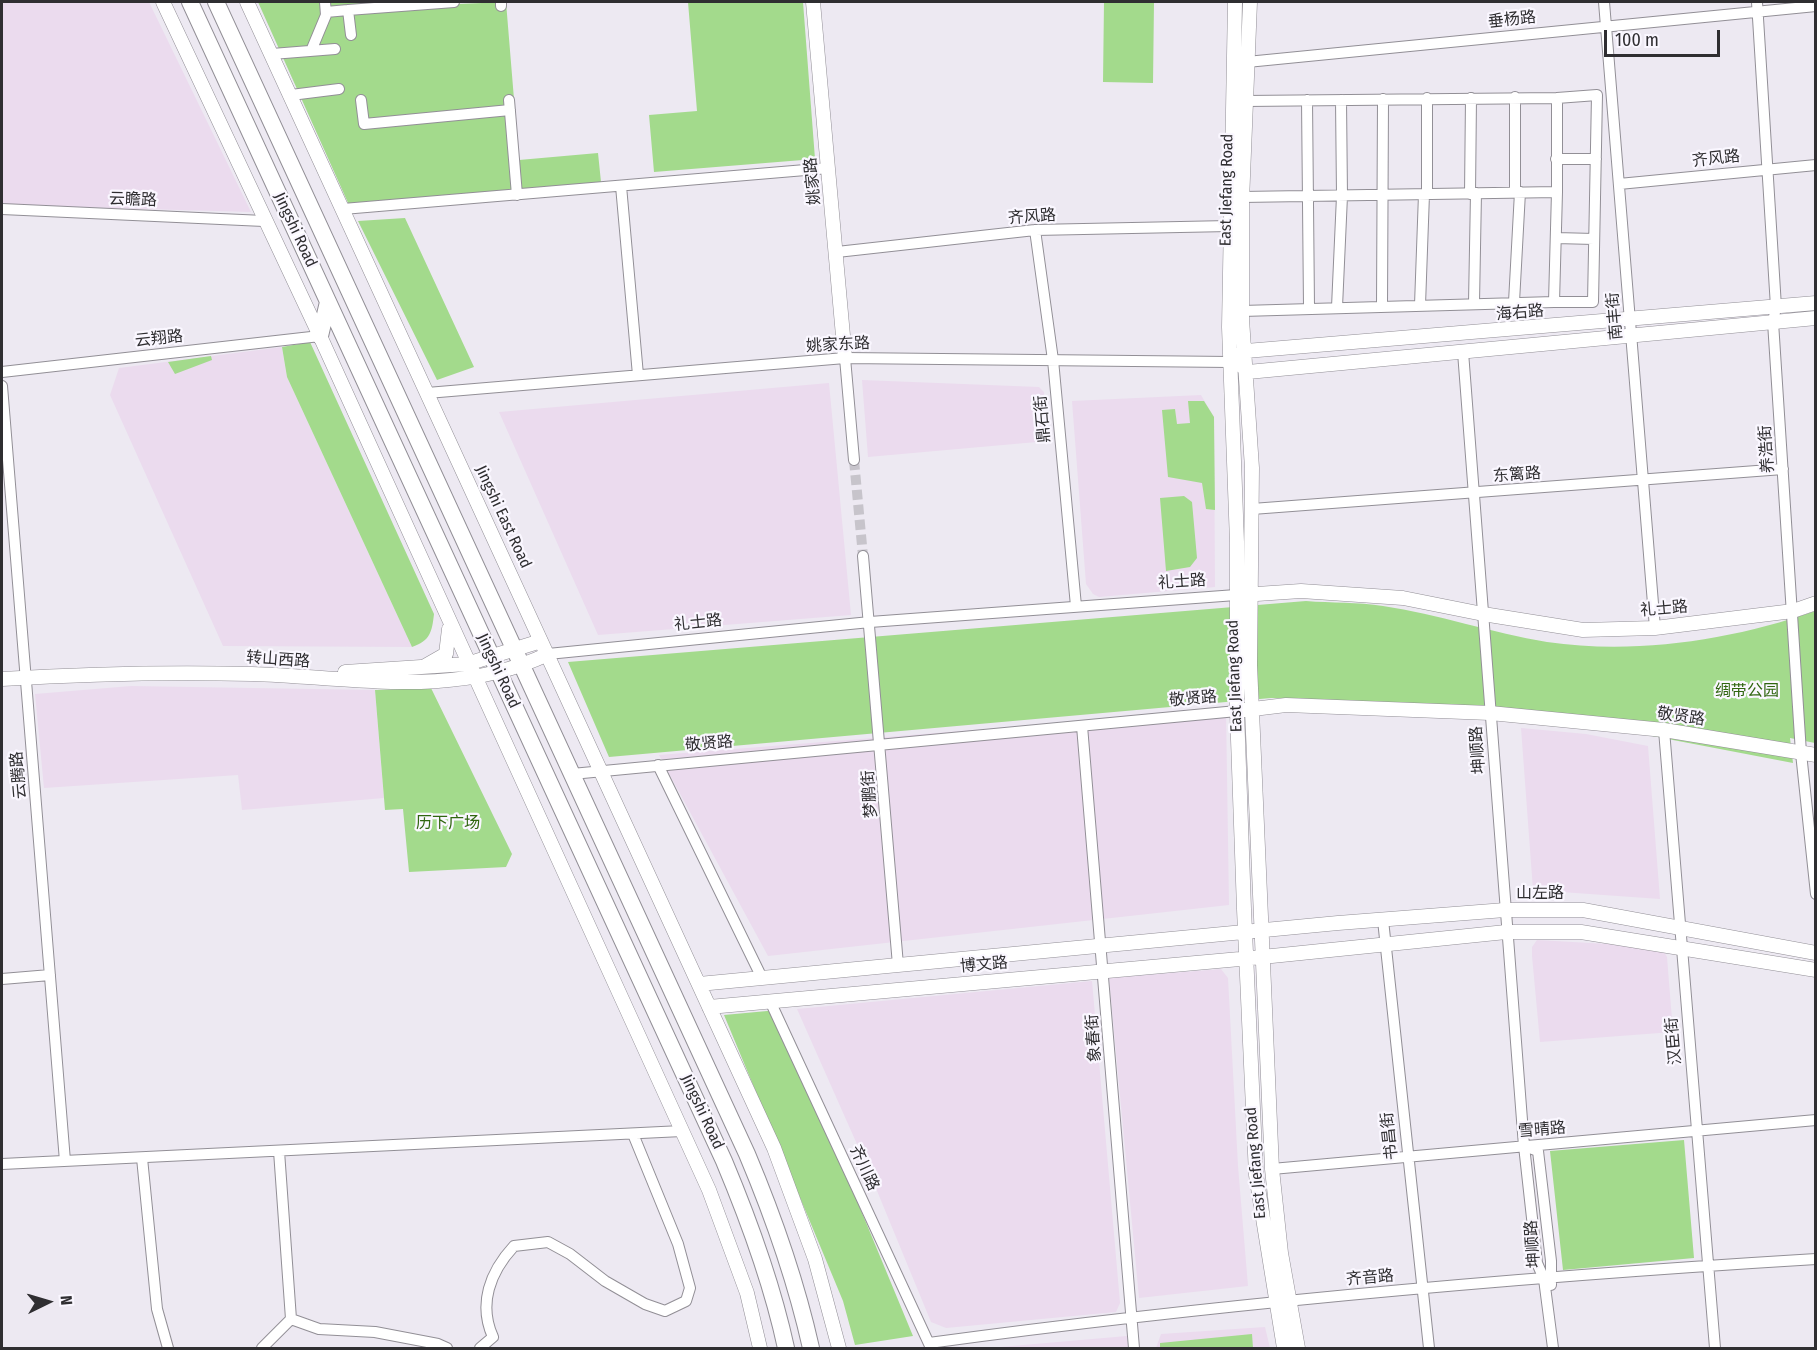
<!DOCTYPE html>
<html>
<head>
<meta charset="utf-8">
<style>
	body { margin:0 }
	#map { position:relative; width:1817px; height:1350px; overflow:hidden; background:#ede9f2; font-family:"Fira Sans Condensed",sans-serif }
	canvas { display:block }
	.frame { position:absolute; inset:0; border:3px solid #2f2e31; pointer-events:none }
	.north { position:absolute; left:18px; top:1272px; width:60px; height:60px; -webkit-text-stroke:4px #faf7ff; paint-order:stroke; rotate:85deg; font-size:16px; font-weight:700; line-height:24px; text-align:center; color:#2f2e31 }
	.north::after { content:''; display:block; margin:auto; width:21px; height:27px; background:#2f2e31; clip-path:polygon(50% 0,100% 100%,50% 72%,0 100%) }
	.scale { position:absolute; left:1604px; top:30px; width:116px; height:27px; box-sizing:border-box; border:3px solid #2f2e31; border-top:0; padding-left:8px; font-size:18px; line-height:21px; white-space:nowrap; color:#2f2e31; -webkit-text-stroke:4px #faf7ff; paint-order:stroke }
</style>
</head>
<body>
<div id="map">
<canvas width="1817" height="1350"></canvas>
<div class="frame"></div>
<div class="north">N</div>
<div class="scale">100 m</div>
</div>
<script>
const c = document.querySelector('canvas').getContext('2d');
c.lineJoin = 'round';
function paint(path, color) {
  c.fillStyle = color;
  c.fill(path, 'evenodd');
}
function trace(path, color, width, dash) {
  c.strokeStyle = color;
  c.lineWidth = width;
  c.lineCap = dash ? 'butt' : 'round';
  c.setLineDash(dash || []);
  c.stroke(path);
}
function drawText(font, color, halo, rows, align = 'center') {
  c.font = font + ' "Fira Sans Condensed","Noto Sans SC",sans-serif';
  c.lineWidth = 4.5;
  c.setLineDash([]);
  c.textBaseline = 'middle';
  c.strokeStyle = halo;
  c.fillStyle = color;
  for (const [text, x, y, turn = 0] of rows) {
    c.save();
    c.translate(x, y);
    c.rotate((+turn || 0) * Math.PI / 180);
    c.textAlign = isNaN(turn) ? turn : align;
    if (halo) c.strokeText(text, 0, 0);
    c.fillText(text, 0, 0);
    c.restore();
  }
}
const commercial = new Path2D(`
	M2,2H149L251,212L2,205Z
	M282,347L287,377L412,647L223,646L110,395L119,368Z
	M862,380L1039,387L1044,392L1048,441L868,457Z
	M829,383L851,615L598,635L499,412Z
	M1201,395L1214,417L1215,587L1099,597L1093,594L1086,584L1072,401Z
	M131,686L375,690L384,798L242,810L238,775L44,788L35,694Z
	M1226,710L1229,905L768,956L659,755Z
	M1521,728L1586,734L1648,746L1660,899L1533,890Z
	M1537,940L1661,947L1667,957L1673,1032L1540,1042L1532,956V947Z
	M1221,969L1228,978L1238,1166L1248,1286L1139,1298L1109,978Z
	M1092,981L1120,1303L1116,1312L946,1328L931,1322L868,1169L797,1009Z
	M1265,1327L1270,1348H1156L1161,1334Z
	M1127,1336L1128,1348H989Z`);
const green = new Path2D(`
	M258,2H385L386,7L506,2L519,160L598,153L601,182L349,205Z
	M688,2H803L815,159L654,172L649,115L697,111Z
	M1104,2H1154L1153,83L1103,82Z
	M405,218L474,367L437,380L358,221Z
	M310,342L434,614C432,632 430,641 412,647L287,377L282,347Z
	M211,356L212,360L175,374L168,362Z
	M1188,401H1204L1214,417L1215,510L1206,509L1202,483L1168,477L1162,410L1175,409L1177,424L1190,423Z
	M1184,496L1192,502L1197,558L1190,567L1166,571L1160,498Z
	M1306,601C1331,603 1358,602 1383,606C1438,614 1492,633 1547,642C1636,655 1732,640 1815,611V743L1790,738L1793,763L1506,708L1271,698L609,757L568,662Z
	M431,688L512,854L506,867L409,872L403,809L385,810L375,690Z
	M778,1010L913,1336L855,1345L843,1301L724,1015Z
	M1684,1140L1694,1258L1563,1270L1550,1151Z
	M1252,1334L1253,1348H1160V1343Z`);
const minorTunnel = new Path2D(`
	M854,460L863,556`);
const minor = new Path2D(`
	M501,2V6
	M1604,2L1655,628
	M1757,2L1776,307L1773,322L1801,753L1816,894
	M326,12L348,10
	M351,35L348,10L454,2
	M311,51L326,15L325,2
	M272,54L335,49
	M1247,62L1816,6
	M291,95L339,89
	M1427,98V194
	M361,100L364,124L510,110
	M509,100L517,195
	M1307,100L1309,307
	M1245,101L1557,98
	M1556,159H1596
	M1619,184L1816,165
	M621,186L638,375
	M1515,192V97
	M1470,194L1471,98
	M1242,197L1557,192L1554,302H1593L1597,95L1557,98V192
	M2,209L264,221
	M343,209L829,168
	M1035,230L1053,360L1076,606
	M1556,238L1594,239
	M837,252L1035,230L1229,226
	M1514,302L1520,192
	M1474,303L1476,193
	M1420,305L1424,194
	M1382,306L1383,99
	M1337,307L1342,196L1341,100
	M1242,311L1554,302
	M1463,352L1524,1146L1537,1263L1544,1279L1553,1348
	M845,358L854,460
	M2,372L320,336
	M2,386L65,1161
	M427,393L845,358L1230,362L1248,372
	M1252,509L1783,469
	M863,556L898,965
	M548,654L870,622L1236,595
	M1082,726L1134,1348
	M1664,730L1715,1348
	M658,765L762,978
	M572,774L1237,711
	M1383,920L1429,1348
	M2,979L50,975
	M770,1001L931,1348
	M1527,1147L1538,1151L1551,1261V1285
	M279,1151L291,1319
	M142,1158L157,1309L168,1348
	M2,1164L682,1131
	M1272,1169L1816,1120
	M929,1343C1223,1303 1519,1277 1816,1259
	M262,1348L291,1319L319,1329L375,1332L438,1344L447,1348
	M480,1348L493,1337C478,1304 490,1272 514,1246L548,1242L570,1254L605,1281L645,1304L665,1311L686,1301L690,1288L678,1244L633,1134`);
const major = new Path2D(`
	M163,2L320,336L709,1190L747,1293L760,1348
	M247,2L774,1148L815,1259L839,1348
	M813,2L845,358
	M1235,2L1229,327L1237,542V711L1244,909L1256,1175L1284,1348
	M1250,2L1242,201V319L1252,468L1250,665L1272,1169L1281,1253L1298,1348
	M1239,355L1246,351L1816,303
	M1248,372L1816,318
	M1242,595L1301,591L1403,598L1483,614L1583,630L1655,628L1793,611L1816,603
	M425,666L446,654L449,629
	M345,672L467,664L541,641
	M2,679C85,674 169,672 252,674C352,677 454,699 548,654
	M1245,710L1286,705L1490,713L1664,730L1816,755
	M699,984L1338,923L1505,910H1583L1816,953
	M709,1007L1262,957L1506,932H1581L1816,970`);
const highway = new Path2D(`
	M190,2L724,1161C750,1223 772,1283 786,1348
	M216,2L747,1154C774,1218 796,1281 811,1348
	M320,336L328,302`);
const streetNames = [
	["垂杨路",1512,20,-6],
	["齐风路",1716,159,-6],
	["姚家路",813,181,-95],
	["East Jiefang Road",1227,190,-89],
	["云瞻路",133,200,2],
	["齐风路",1032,217,-4],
	["Jingshi Road",295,230,65],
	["海右路",1520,313,-5],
	["南丰街",1615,316,-95],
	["云翔路",159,339,-6],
	["姚家东路",838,345,-3],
	["鼎石街",1043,419,-95],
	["养浩街",1767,449,-94],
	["东篱路",1517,475,-4],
	["Jingshi East Road",503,517,65],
	["礼士路",1182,582,-4],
	["礼士路",1664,609,-5],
	["礼士路",698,623,-6],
	["转山西路",278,660,4],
	["Jingshi Road",498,671,65],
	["East Jiefang Road",1235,676,-92],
	["敬贤路",1193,699,-5],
	["敬贤路",1681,717,8],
	["敬贤路",709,744,-5],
	["坤顺路",1478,750,-94],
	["云腾路",19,775,-95],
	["梦鹏街",870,794,-94],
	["山左路",1540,894],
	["博文路",984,965,-5],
	["象春街",1094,1038,-94],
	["汉臣街",1674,1041,-95],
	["Jingshi Road",702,1112,65],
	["雪晴路",1542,1130,-5],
	["书昌街",1390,1136,-96],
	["East Jiefang Road",1256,1163,-95],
	["齐川路",864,1168,65],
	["坤顺路",1533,1244,-94],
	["齐音路",1370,1278,-5]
];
const parkNames = [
	["绸带公园",1747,692],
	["历下广场",448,824]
];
paint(commercial, '#ebdbee');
paint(green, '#a3da8c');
trace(minorTunnel, '#c7c4cb', 10, [10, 5]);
trace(minor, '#928f96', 12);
trace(major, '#928f96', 15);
trace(highway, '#928f96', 18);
trace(minor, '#fff', 10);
trace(major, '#fff', 14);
trace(highway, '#fff', 16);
drawText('16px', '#2f2e31', '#faf7ff', streetNames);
drawText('16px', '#306610', '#faf7ff', parkNames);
</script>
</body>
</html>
